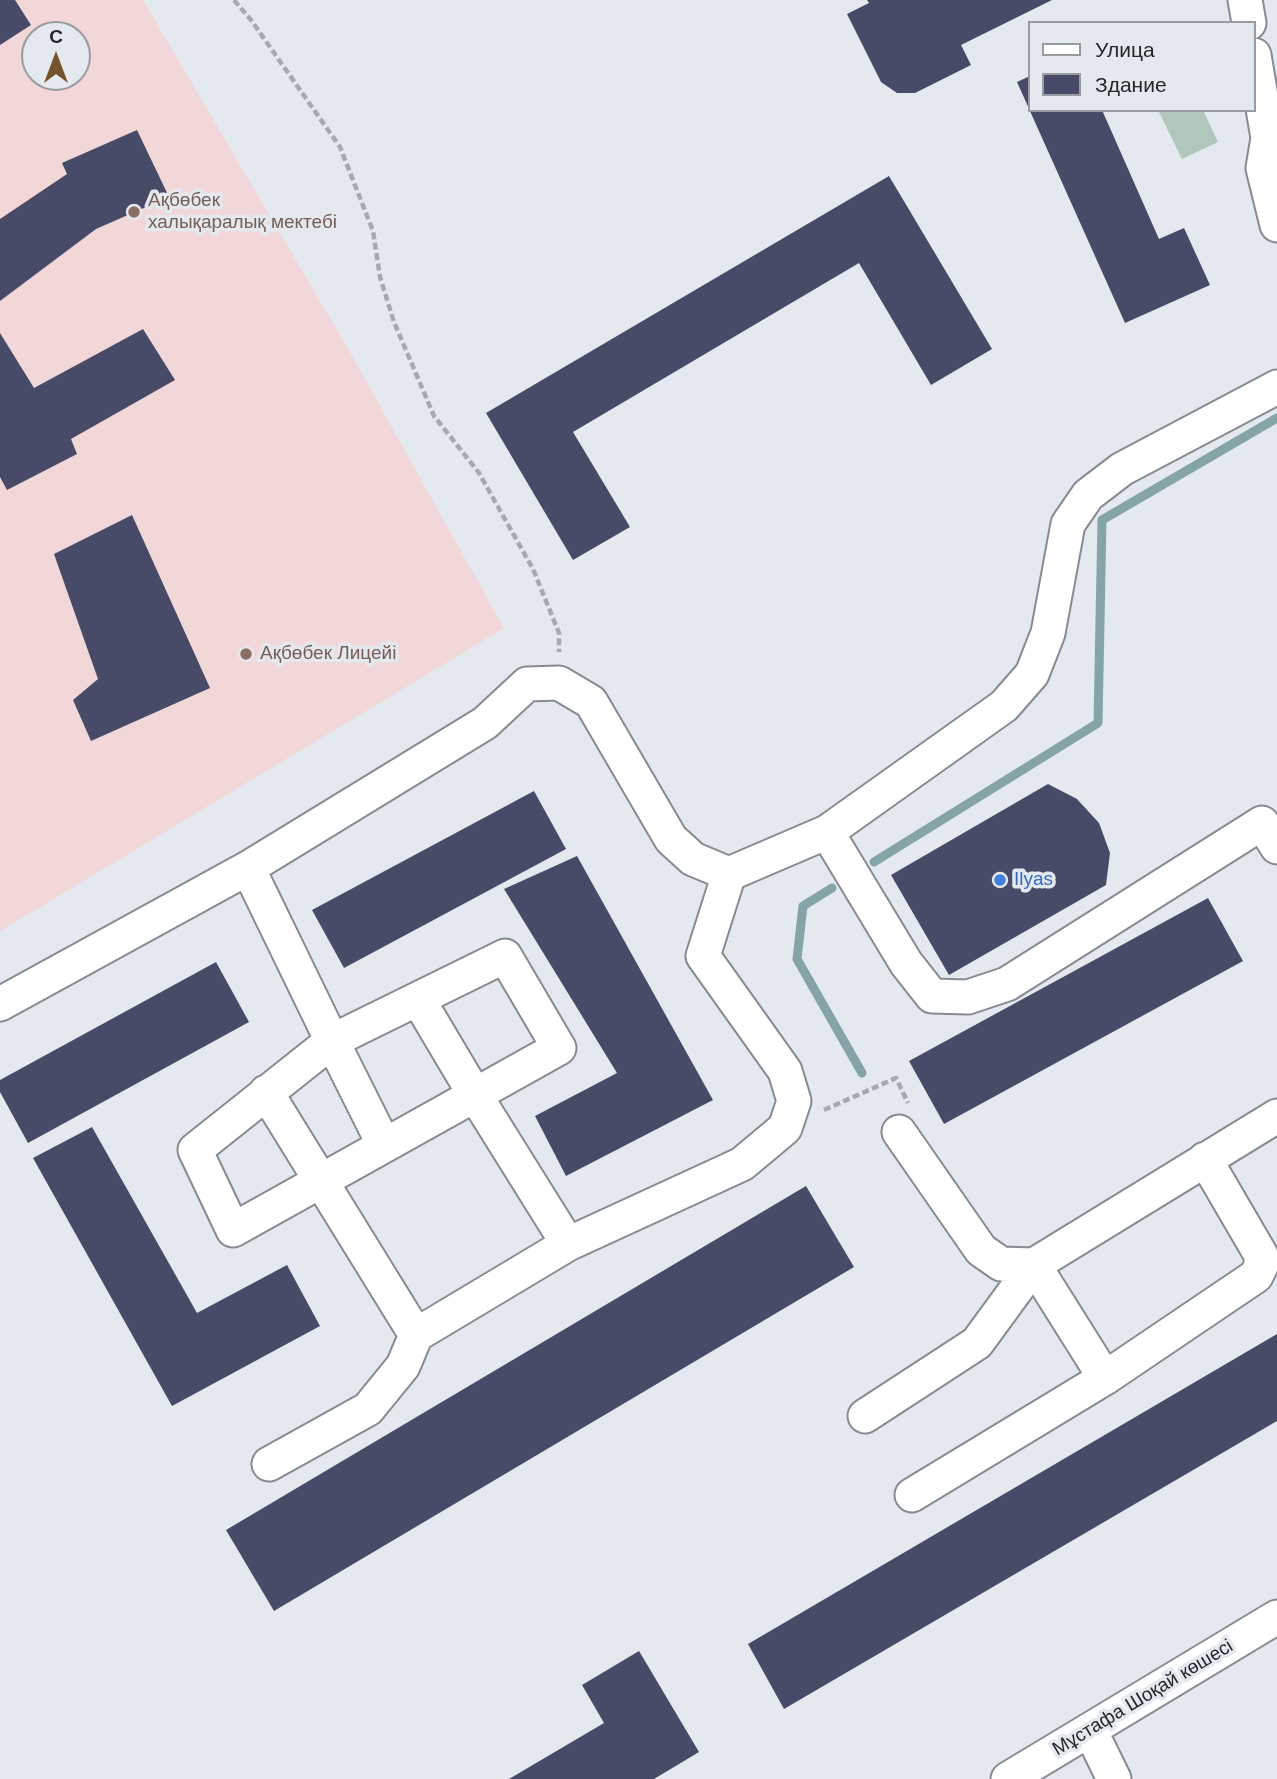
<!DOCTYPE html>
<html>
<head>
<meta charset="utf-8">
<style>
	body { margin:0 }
	#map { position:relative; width:1277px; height:1779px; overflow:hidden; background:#e4e8ef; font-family:Arial,sans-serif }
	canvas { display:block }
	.legend { position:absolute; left:1028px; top:21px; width:228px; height:91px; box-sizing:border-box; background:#e4e8ef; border:2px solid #989ba0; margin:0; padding:9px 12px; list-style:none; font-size:21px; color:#252729 }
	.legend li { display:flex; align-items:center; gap:14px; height:35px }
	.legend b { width:35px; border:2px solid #989ba0 }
	.north { position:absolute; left:21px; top:21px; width:70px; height:70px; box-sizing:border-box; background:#e4e8ef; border:2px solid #989ba0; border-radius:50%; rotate:0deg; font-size:19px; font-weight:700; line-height:28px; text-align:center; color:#252729 }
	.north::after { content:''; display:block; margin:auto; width:24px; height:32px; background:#74522a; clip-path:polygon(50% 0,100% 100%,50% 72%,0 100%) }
</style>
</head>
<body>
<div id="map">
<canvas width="1277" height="1779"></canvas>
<ul class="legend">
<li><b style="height:9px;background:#fff"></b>Улица</li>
<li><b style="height:19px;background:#484b67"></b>Здание</li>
</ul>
<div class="north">С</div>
</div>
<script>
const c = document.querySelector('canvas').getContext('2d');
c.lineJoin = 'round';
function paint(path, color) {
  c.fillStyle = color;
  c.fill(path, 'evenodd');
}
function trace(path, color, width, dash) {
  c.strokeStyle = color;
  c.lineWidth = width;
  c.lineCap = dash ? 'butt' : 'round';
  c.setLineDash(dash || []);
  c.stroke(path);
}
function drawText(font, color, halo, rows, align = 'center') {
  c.font = font + ' Arial,sans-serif';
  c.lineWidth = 7;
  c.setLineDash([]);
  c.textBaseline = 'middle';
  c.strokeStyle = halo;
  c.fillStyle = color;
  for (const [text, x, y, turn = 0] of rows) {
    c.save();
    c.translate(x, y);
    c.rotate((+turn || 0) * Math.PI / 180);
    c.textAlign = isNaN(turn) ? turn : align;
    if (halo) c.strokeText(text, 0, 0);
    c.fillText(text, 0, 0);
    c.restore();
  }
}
const education = new Path2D(`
	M0,0H143L347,347L504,628L0,931ZM35,35H77V77H35Z`);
const green = new Path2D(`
	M1158,110H1203L1218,142L1182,159Z`);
const stream = new Path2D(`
	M874,862L1098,723L1102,520L1277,418
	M832,888L803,906L797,959L862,1073`);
const building = new Path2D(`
	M0,0H15L31,25L0,45Z
	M867,0H1052L961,45L971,65L915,93H897L881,82L847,14L869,3Z
	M1030,76V110H1102L1159,239L1184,228L1210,285L1125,323L1017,82Z
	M137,130L169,197L96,229L0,301V219L67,174L62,163Z
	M889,176L992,349L931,385L859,263L573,432L630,527L573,560L486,413Z
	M143,329L175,380L71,439L77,454L7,490L0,477V333L34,388Z
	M132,515L210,688L91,741L73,700L98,679L54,554Z
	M1048,784L1077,799L1099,823L1110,853L1106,885L949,975L891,875Z
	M534,791L566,849L344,968L312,910Z
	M577,856L713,1100L566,1176L535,1116L617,1073L504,889Z
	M1208,898L1243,961L944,1124L909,1061Z
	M216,962L249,1022L28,1143L0,1092V1080Z
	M92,1127L197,1313L287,1265L320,1326L172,1406L33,1158Z
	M806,1186L854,1267L274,1611L226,1530Z
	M1277,1334V1421L784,1709L748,1644Z
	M639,1651L699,1752L654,1779H509L604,1723L582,1685Z`);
const path = new Path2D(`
	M234,0L251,20L340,147L373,231L380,277L394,322L434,416L479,473L533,569L559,633V652
	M824,1110L896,1078L908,1103`);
const minor = new Path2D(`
	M1245,0L1249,23
	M1254,55L1268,138L1263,168L1277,225
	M827,832L906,963L932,996L968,997L1007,984L1262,823L1277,847
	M248,868L332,1041L195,1150L233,1230L559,1048L505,956L332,1041L384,1145
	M0,1004L248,868L485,723L527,684L559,683L591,702L671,839L693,859L729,874L827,832L1004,706L1032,674L1048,633L1068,524L1088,495L1122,469L1277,387
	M266,1092L416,1335L568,1244L475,1095L418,999
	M899,1132L981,1250L1001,1264L1034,1265L1105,1378L1256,1276L1261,1266V1255L1205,1159
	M568,1244L742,1164L785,1128L794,1101L785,1071L703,956L729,874
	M865,1416L977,1343L1034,1265L1277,1116
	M269,1464L368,1409L403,1366L416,1335
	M912,1495L1105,1378
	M1090,1730L1114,1779
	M1008,1779L1277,1617`);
const markers = [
	[134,212,7,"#8d6e63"],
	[246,654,7,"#8d6e63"],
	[1000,880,7,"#3f7fe0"]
];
const educationNames = [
	["Ақбөбек",148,201],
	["халықаралық мектебі",148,223],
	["Ақбөбек Лицейі",260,654]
];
const shopNames = [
	["Ilyas",1014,880]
];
const streetNames = [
	["Мұстафа Шоқай көшесі",1143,1698,-31]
];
paint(education, '#f1d7d8');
paint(green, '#b0c7bc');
trace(stream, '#84a4a7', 9);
paint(building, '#484b67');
trace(minor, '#878b91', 37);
trace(path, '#a6a9af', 4.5, [7, 3.5]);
trace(minor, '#fff', 33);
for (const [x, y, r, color] of markers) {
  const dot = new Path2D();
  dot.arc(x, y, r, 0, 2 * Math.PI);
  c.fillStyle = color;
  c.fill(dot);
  trace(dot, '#e4e8ef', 2.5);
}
drawText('19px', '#785e54', '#e4e8ef', educationNames, 'left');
drawText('19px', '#366cbe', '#e4e8ef', shopNames, 'left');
drawText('19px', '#252729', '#e4e8ef', streetNames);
</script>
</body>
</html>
